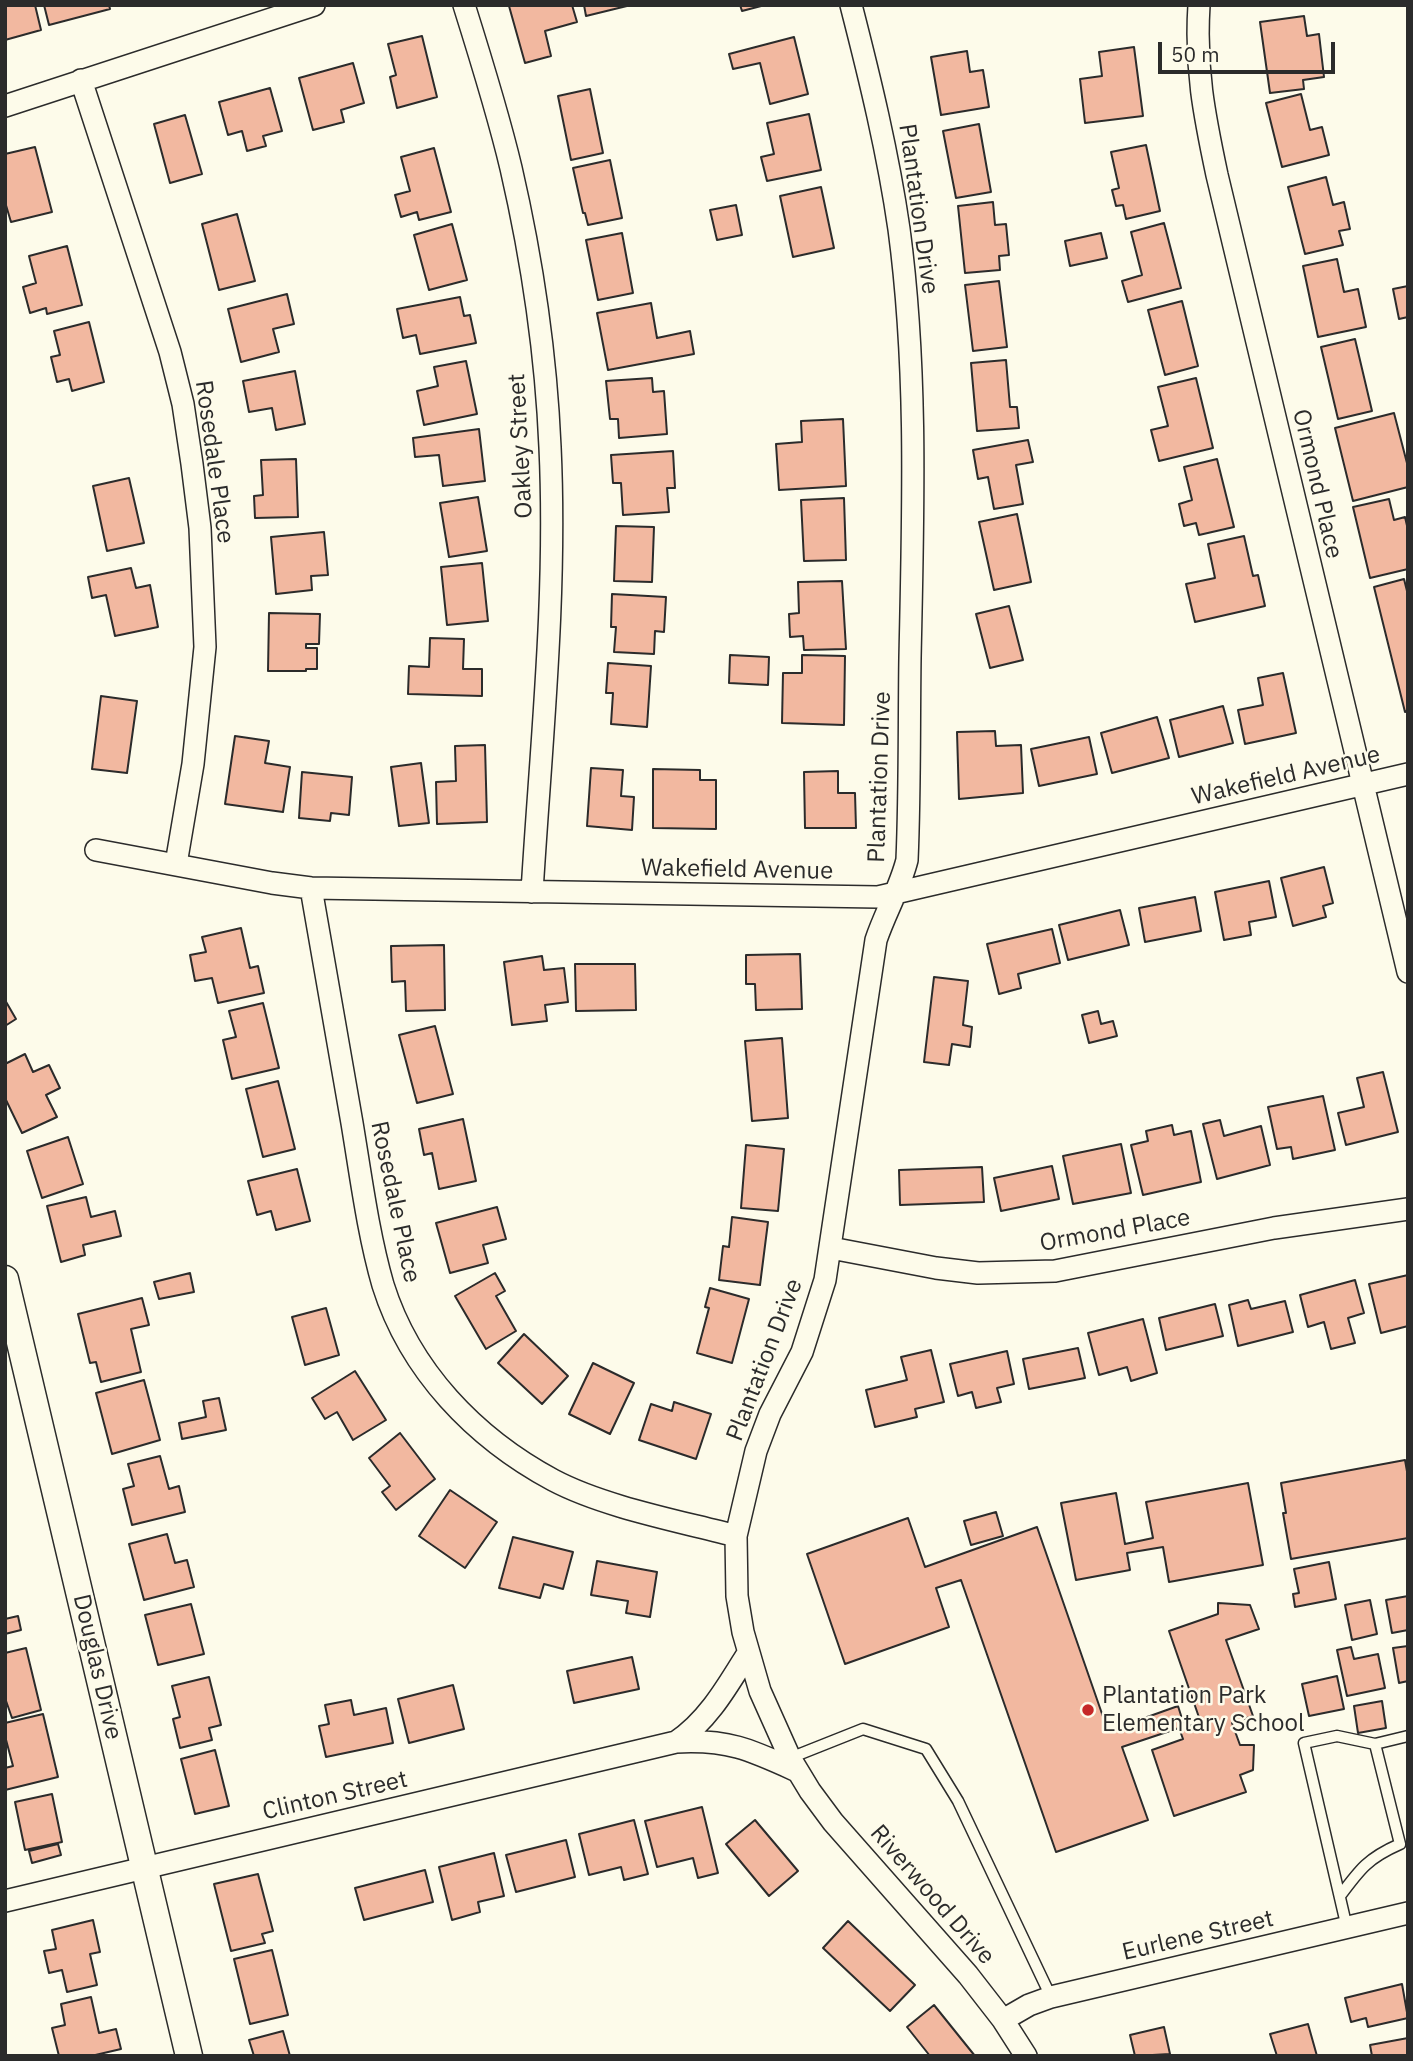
<!DOCTYPE html>
<html>
<head>
<meta charset="utf-8">
<style>
	body { margin:0 }
	#map { position:relative; width:1413px; height:2061px; overflow:hidden; background:#fdfbea; font-family:"IBM Plex Sans",sans-serif }
	canvas { display:block }
	.frame { position:absolute; inset:0; border:7px solid #2b2b2b; pointer-events:none }
	.scale { position:absolute; left:1158px; top:42px; width:177px; height:32px; box-sizing:border-box; border:4px solid #2b2b2b; border-top:0; padding-left:9px; font-size:21px; line-height:24px; white-space:nowrap; color:#2b2b2b; -webkit-text-stroke:5px #fdfbea; paint-order:stroke }
</style>
</head>
<body>
<div id="map">
<canvas width="1413" height="2061"></canvas>
<div class="frame"></div>
<div class="scale">50 m</div>
</div>
<script>
const c = document.querySelector('canvas').getContext('2d');
c.lineJoin = 'round';
function paint(path, color) {
  c.fillStyle = color;
  c.fill(path, 'evenodd');
}
function trace(path, color, width, dash) {
  c.strokeStyle = color;
  c.lineWidth = width;
  c.lineCap = dash ? 'butt' : 'round';
  c.setLineDash(dash || []);
  c.stroke(path);
}
function drawText(font, color, halo, rows, align = 'center') {
  c.font = font + ' "IBM Plex Sans",sans-serif';
  c.lineWidth = 5;
  c.setLineDash([]);
  c.textBaseline = 'middle';
  c.strokeStyle = halo;
  c.fillStyle = color;
  for (const [text, x, y, turn = 0] of rows) {
    c.save();
    c.translate(x, y);
    c.rotate((+turn || 0) * Math.PI / 180);
    c.textAlign = isNaN(turn) ? turn : align;
    if (halo) c.strokeText(text, 0, 0);
    c.fillText(text, 0, 0);
    c.restore();
  }
}
const building = new Path2D(`
	M5,5H35L41,30L5,40Z
	M44,5H109L110,9L49,25Z
	M513,5H572L577,22L545,31L551,56L525,63L509,6Z
	M584,5H631L586,16Z
	M740,5H765L742,11Z
	M1304,16L1307,36L1319,34L1324,77L1303,80L1304,89L1270,93L1260,22Z
	M422,36L437,97L397,108L390,77L396,75L388,44Z
	M794,37L808,94L770,104L760,63L733,69L729,54Z
	M1134,47L1143,116L1085,123L1080,79L1102,76L1099,52Z
	M967,51L970,72L983,70L989,107L941,115L931,57Z
	M353,63L364,103L341,110L344,122L313,130L299,78Z
	M270,88L282,131L263,136L266,146L247,151L242,131L228,135L219,102Z
	M590,89L603,153L571,160L558,96Z
	M1301,94L1310,130L1322,127L1329,155L1282,167L1266,103Z
	M809,114L821,170L767,181L761,157L774,154L767,123Z
	M185,115L202,174L170,183L154,124Z
	M979,124L991,192L956,198L943,131Z
	M1146,145L1160,211L1126,219L1123,205L1116,206L1112,190L1119,188L1111,152Z
	M35,147L52,212L11,222L5,202V154Z
	M434,148L451,212L419,220L417,212L401,217L395,195L410,191L401,157Z
	M610,160L622,218L588,225L585,213H583L573,168Z
	M1326,177L1333,205L1344,202L1350,229L1339,231L1343,245L1305,254L1288,187Z
	M821,187L834,248L793,257L780,196Z
	M993,202L995,225L1006,224L1009,255L999,256L1000,270L965,273L958,206Z
	M736,205L742,235L717,240L710,210Z
	M237,214L255,281L219,290L202,224Z
	M1164,223L1181,288L1128,302L1122,281L1142,275L1131,232Z
	M452,224L467,280L429,290L414,235Z
	M622,233L633,293L598,300L586,240Z
	M1101,233L1107,258L1070,266L1065,241Z
	M67,246L82,305L47,314L46,308L30,313L23,287L36,283L29,256Z
	M1337,259L1344,292L1358,289L1366,327L1318,337L1303,266Z
	M999,281L1007,347L973,351L965,285Z
	M1408,286V317L1399,319L1393,289Z
	M287,294L294,324L273,329L279,352L241,362L228,309Z
	M460,297L464,316L470,315L476,343L420,354L416,335L403,338L397,309Z
	M1182,301L1198,366L1165,375L1148,310Z
	M651,303L657,338L690,331L694,354L608,370L597,313Z
	M89,322L104,382L72,391L69,379L57,382L51,357L60,355L54,331Z
	M1355,339L1372,411L1338,419L1321,347Z
	M1006,360L1010,407H1017L1019,428L977,431L971,363Z
	M466,361L477,414L424,425L417,391L438,386L434,367Z
	M295,371L305,424L276,430L272,408L249,412L243,381Z
	M652,378L653,392L664,391L667,434L619,438L618,419H610L606,381Z
	M1196,378L1213,448L1159,461L1151,430L1168,426L1158,387Z
	M1394,413L1408,467V487L1353,501L1335,428Z
	M843,419L846,486L779,490L776,444L802,442L801,421Z
	M479,429L485,481L443,486L439,455L415,457L413,438Z
	M1028,440L1033,462L1016,465L1023,504L994,509L988,477L978,479L973,450Z
	M673,451L675,488H667L669,512L623,515L621,483H613L611,455Z
	M296,459L298,517L255,518L254,496L263,495L261,460Z
	M1217,459L1234,527L1199,535L1196,523L1184,526L1179,504L1192,500L1184,467Z
	M129,478L144,543L107,551L93,486Z
	M478,497L487,551L449,557L440,503Z
	M844,498L846,560L804,561L801,500Z
	M1389,499L1394,520L1405,517L1408,530V569L1370,578L1353,507Z
	M1017,514L1031,582L994,590L979,522Z
	M616,526L654,527L652,582L614,581Z
	M324,532L328,575L311,576L312,590L276,594L271,537Z
	M1244,536L1253,576L1258,575L1265,606L1195,622L1186,584L1215,578L1208,544Z
	M482,563L488,621L447,625L441,567Z
	M131,568L136,588L150,585L158,627L115,636L106,595L92,598L88,577Z
	M1404,579L1408,595V711L1405,712L1374,587Z
	M842,581L846,649L804,650L803,636L790,637L789,614L799,613L798,582Z
	M612,594L666,597L664,632L655,631L654,654L614,652L616,627H611Z
	M1009,606L1023,660L990,668L976,614Z
	M269,613L320,614L319,644H306V648H317V669H306V671H268Z
	M430,638L464,639L463,669H482V696L408,694L409,666L429,667Z
	M730,655L769,657L768,685L729,683Z
	M802,655L845,656L844,725L782,723L783,673H802Z
	M608,663L651,666L647,727L611,724L613,693H606Z
	M1283,673L1296,733L1245,744L1238,710L1263,705L1258,678Z
	M101,696L137,701L127,773L92,769Z
	M1223,706L1233,743L1179,757L1170,720Z
	M1157,717L1169,758L1112,773L1101,733Z
	M995,731L996,746L1021,745L1023,793L959,799L957,732Z
	M235,736L269,741L265,763L290,767L283,812L225,804Z
	M1089,737L1097,774L1039,786L1031,749Z
	M485,745L487,822L437,824L436,782L456,781L455,746Z
	M421,763L429,823L399,826L391,767Z
	M591,768L623,770L621,796L634,797L632,830L587,826Z
	M653,769L700,770V780H716V829L653,828Z
	M838,771V793H855L856,828H805L804,772Z
	M302,772L352,777L349,815L331,813L330,821L299,818Z
	M1324,867L1333,903L1323,906L1326,917L1293,926L1281,878Z
	M1269,881L1276,917L1249,922L1251,935L1224,940L1215,892Z
	M1195,897L1201,931L1145,942L1139,908Z
	M1120,910L1129,945L1068,960L1059,925Z
	M241,928L250,968L258,966L264,993L218,1003L212,978L195,981L190,955L206,952L202,937Z
	M1052,929L1060,963L1018,974L1021,988L999,994L987,944Z
	M444,945L445,1010L406,1011L405,981L392,982L391,946Z
	M800,954L802,1009L756,1010L755,984H746V955Z
	M542,956L544,970L564,968L568,1002L545,1005L547,1021L512,1025L504,962Z
	M575,964H635L636,1010L576,1011Z
	M934,977L968,981L963,1025L972,1027L970,1047L952,1044L949,1065L924,1062Z
	M5,1000L16,1019L5,1026Z
	M263,1003L279,1068L232,1079L223,1040L236,1037L229,1011Z
	M1098,1011L1101,1024L1113,1021L1117,1036L1089,1043L1082,1015Z
	M435,1026L453,1094L417,1103L399,1035Z
	M782,1038L788,1118L752,1121L745,1041Z
	M25,1054L33,1072L49,1065L60,1088L46,1095L57,1117L22,1133L5,1098V1064Z
	M1383,1072L1398,1132L1346,1145L1338,1113L1364,1107L1357,1078Z
	M278,1081L295,1149L263,1157L246,1089Z
	M1323,1096L1335,1150L1293,1159L1291,1147L1277,1149L1268,1107Z
	M463,1119L476,1181L439,1189L432,1153L424,1155L419,1129Z
	M1220,1120L1224,1136L1261,1126L1270,1165L1217,1179L1203,1124Z
	M1172,1125L1174,1135L1191,1131L1201,1182L1143,1195L1131,1145L1148,1141L1146,1131Z
	M68,1137L83,1184L42,1198L27,1151Z
	M1121,1144L1131,1193L1073,1204L1063,1156Z
	M746,1145L784,1149L778,1211L741,1208Z
	M1052,1166L1059,1199L1001,1211L994,1178Z
	M982,1167L984,1202L900,1205L899,1170Z
	M297,1169L310,1221L276,1230L271,1211L257,1215L248,1181Z
	M86,1197L91,1217L115,1211L121,1236L83,1245L85,1255L61,1262L47,1206Z
	M497,1207L506,1239L483,1245L488,1263L450,1273L436,1223Z
	M732,1217L768,1222L760,1285L719,1280L723,1246L729,1247Z
	M190,1273L194,1292L159,1299L154,1282Z
	M495,1273L505,1291L496,1296L516,1331L486,1349L455,1296Z
	M1408,1275V1326L1381,1333L1369,1284Z
	M1355,1280L1364,1313L1348,1318L1355,1343L1331,1349L1324,1322L1308,1327L1300,1295Z
	M710,1288L749,1299L732,1363L697,1353L709,1308L705,1307Z
	M142,1298L149,1325L131,1329L141,1372L101,1382L96,1362L90,1363L78,1314Z
	M1248,1300L1251,1309L1285,1301L1293,1332L1238,1346L1229,1305Z
	M1215,1304L1223,1336L1166,1350L1159,1318Z
	M326,1308L339,1355L305,1365L292,1317Z
	M1143,1319L1157,1373L1131,1381L1127,1367L1099,1375L1088,1333Z
	M524,1334L568,1376L542,1404L498,1363Z
	M1078,1348L1085,1378L1029,1389L1023,1359Z
	M931,1350L944,1402L915,1409L917,1417L875,1427L866,1390L907,1380L901,1357Z
	M1007,1351L1014,1384L997,1388L1001,1402L976,1408L972,1392L958,1396L950,1364Z
	M593,1363L634,1383L610,1434L569,1414Z
	M355,1371L386,1420L353,1440L337,1412L325,1419L312,1398Z
	M144,1380L160,1440L112,1454L96,1393Z
	M219,1398L226,1430L182,1439L179,1423L206,1417L203,1401Z
	M674,1402L711,1414L696,1459L639,1440L651,1404L672,1411Z
	M400,1433L435,1479L396,1510L382,1492L390,1486L369,1458Z
	M160,1456L169,1489L179,1486L185,1512L132,1525L123,1489L134,1486L128,1464Z
	M1405,1460L1408,1477V1538L1291,1559L1283,1513H1286L1281,1483Z
	M1248,1483L1263,1565L1169,1582L1163,1547L1127,1553L1130,1570L1076,1580L1061,1503L1116,1493L1125,1544L1153,1538L1146,1502Z
	M450,1490L497,1522L465,1568L419,1536Z
	M996,1512L1003,1536L971,1545L964,1521Z
	M908,1518L925,1567L1037,1527L1108,1731L1178,1706L1184,1725L1202,1726L1169,1631L1218,1614V1603L1250,1605L1259,1629L1226,1640L1253,1716L1232,1723L1240,1745H1254L1253,1770L1240,1775L1246,1792L1174,1816L1152,1750L1183,1739L1179,1728L1122,1747L1148,1820L1056,1852L961,1580L936,1588L949,1627L845,1664L807,1554Z
	M167,1534L175,1563L187,1560L194,1587L144,1600L129,1544Z
	M513,1537L573,1552L563,1589L544,1584L540,1598L499,1588Z
	M597,1561L657,1572L650,1617L626,1613L628,1601L591,1595Z
	M1329,1562L1336,1599L1295,1607L1293,1594L1299,1593L1294,1569Z
	M1408,1596V1630L1392,1633L1386,1600Z
	M1370,1600L1377,1634L1352,1640L1345,1605Z
	M191,1604L204,1654L158,1665L145,1615Z
	M18,1616L21,1630L5,1634V1619Z
	M1408,1646V1681L1399,1683L1393,1648Z
	M1351,1647L1354,1659L1378,1654L1385,1688L1347,1696L1337,1650Z
	M26,1648L41,1710L12,1718L5,1698V1653Z
	M632,1657L639,1689L574,1703L567,1671Z
	M1337,1676L1344,1709L1309,1716L1302,1684Z
	M209,1677L221,1725L209,1728L212,1740L180,1748L173,1719L180,1717L172,1686Z
	M453,1685L464,1729L409,1743L398,1699Z
	M351,1700L354,1715L386,1708L393,1743L326,1757L319,1726L329,1724L325,1705Z
	M1382,1701L1386,1728L1358,1733L1354,1706Z
	M43,1714L58,1777L5,1790V1768L13,1766L5,1736V1723Z
	M215,1750L229,1806L195,1814L181,1759Z
	M52,1794L62,1842L25,1850L15,1802Z
	M702,1807L718,1873L698,1878L693,1858L657,1867L645,1821Z
	M634,1820L648,1874L624,1880L621,1867L589,1875L579,1834Z
	M755,1820L798,1871L769,1896L726,1844Z
	M566,1840L575,1877L516,1892L506,1855Z
	M58,1844L61,1855L32,1863L29,1851Z
	M494,1853L504,1896L478,1902L480,1912L452,1920L439,1867Z
	M425,1870L433,1902L364,1920L355,1888Z
	M258,1874L273,1931L262,1934L265,1943L231,1951L214,1884Z
	M93,1920L100,1952L90,1954L97,1985L67,1992L62,1970L49,1973L44,1951L56,1949L52,1930Z
	M848,1921L915,1985L890,2011L823,1948Z
	M272,1950L288,2015L250,2024L234,1959Z
	M1402,1984L1408,2018L1368,2027L1366,2018L1351,2022L1345,1998Z
	M91,1997L99,2033L116,2029L121,2049L91,2056H59L52,2028L65,2025L61,2004Z
	M934,2005L975,2056H930L907,2027Z
	M1308,2024L1317,2056H1277L1270,2034Z
	M1164,2027L1170,2054L1135,2056L1130,2035Z
	M283,2031L290,2056H254L249,2040Z
	M1408,2038V2056H1372L1370,2045Z`);
const service = new Path2D(`
	M790,1758L863,1729L926,1749L958,1801L1051,1997
	M1340,1896C1360,1869 1368,1858 1400,1844L1375,1744
	M1347,1928L1304,1743L1337,1736L1375,1744L1408,1736`);
const minor = new Path2D(`
	M464,5C481,59 498,113 511,168C532,259 546,354 550,447C557,595 541,744 532,892
	M851,5C870,79 888,153 899,229C918,371 913,515 910,658C909,725 910,793 907,860C900,888 885,913 876,940L825,1280L802,1352L770,1414L756,1451L736,1536L737,1596L743,1632L760,1691L790,1758L810,1791L833,1822L968,1975L1003,2020L1026,2056
	M1199,5C1195,68 1204,114 1217,175L1408,972
	M81,80L170,352L183,404L192,464L200,528L205,647L193,764L176,864
	M5,106L314,5
	M96,850L272,883L311,888L878,897L1408,774
	M311,888C325,966 338,1045 352,1123C361,1177 368,1233 383,1285C410,1371 475,1438 553,1480C604,1507 679,1521 736,1536
	M831,1248L936,1268L978,1273L1055,1271L1274,1228L1408,1209
	M676,1742C728,1739 751,1750 797,1771
	M5,1901L676,1742C708,1721 728,1685 748,1653
	M1003,2020L1029,2005L1051,1997L1408,1913`);
const tertiary = new Path2D(`
	M5,1279L189,2056`);
const markers = [
	[1088,1710,7,"#c62828"]
];
const streetNames = [
	["Plantation Drive",918,209,82],
	["Oakley Street",521,446,-93],
	["Rosedale Place",214,462,82],
	["Ormond Place",1317,484,77],
	["Wakefield Avenue",1286,776,-13],
	["Plantation Drive",880,777,-88],
	["Wakefield Avenue",737,870,1],
	["Rosedale Place",395,1202,78],
	["Ormond Place",1115,1231,-10],
	["Plantation Drive",765,1360,-69],
	["Douglas Drive",97,1667,77],
	["Clinton Street",335,1796,-13],
	["Riverwood Drive",932,1895,49],
	["Eurlene Street",1198,1936,-13]
];
const poiNames = [
	["Plantation Park",1102,1696],
	["Elementary School",1102,1724]
];
paint(building, '#f2b8a0');
trace(building, '#2b2b2b', 2);
trace(service, '#2b2b2b', 13);
trace(minor, '#2b2b2b', 24);
trace(tertiary, '#2b2b2b', 29);
trace(service, '#fdfbea', 10);
trace(minor, '#fdfbea', 21);
trace(tertiary, '#fdfbea', 26);
for (const [x, y, r, color] of markers) {
  const dot = new Path2D();
  dot.arc(x, y, r, 0, 2 * Math.PI);
  c.fillStyle = color;
  c.fill(dot);
  trace(dot, '#fdfbea', 2.5);
}
drawText('24px', '#2b2b2b', '#fdfbea', streetNames);
drawText('24px', '#2b2b2b', '#fdfbea', poiNames, 'left');
</script>
</body>
</html>
